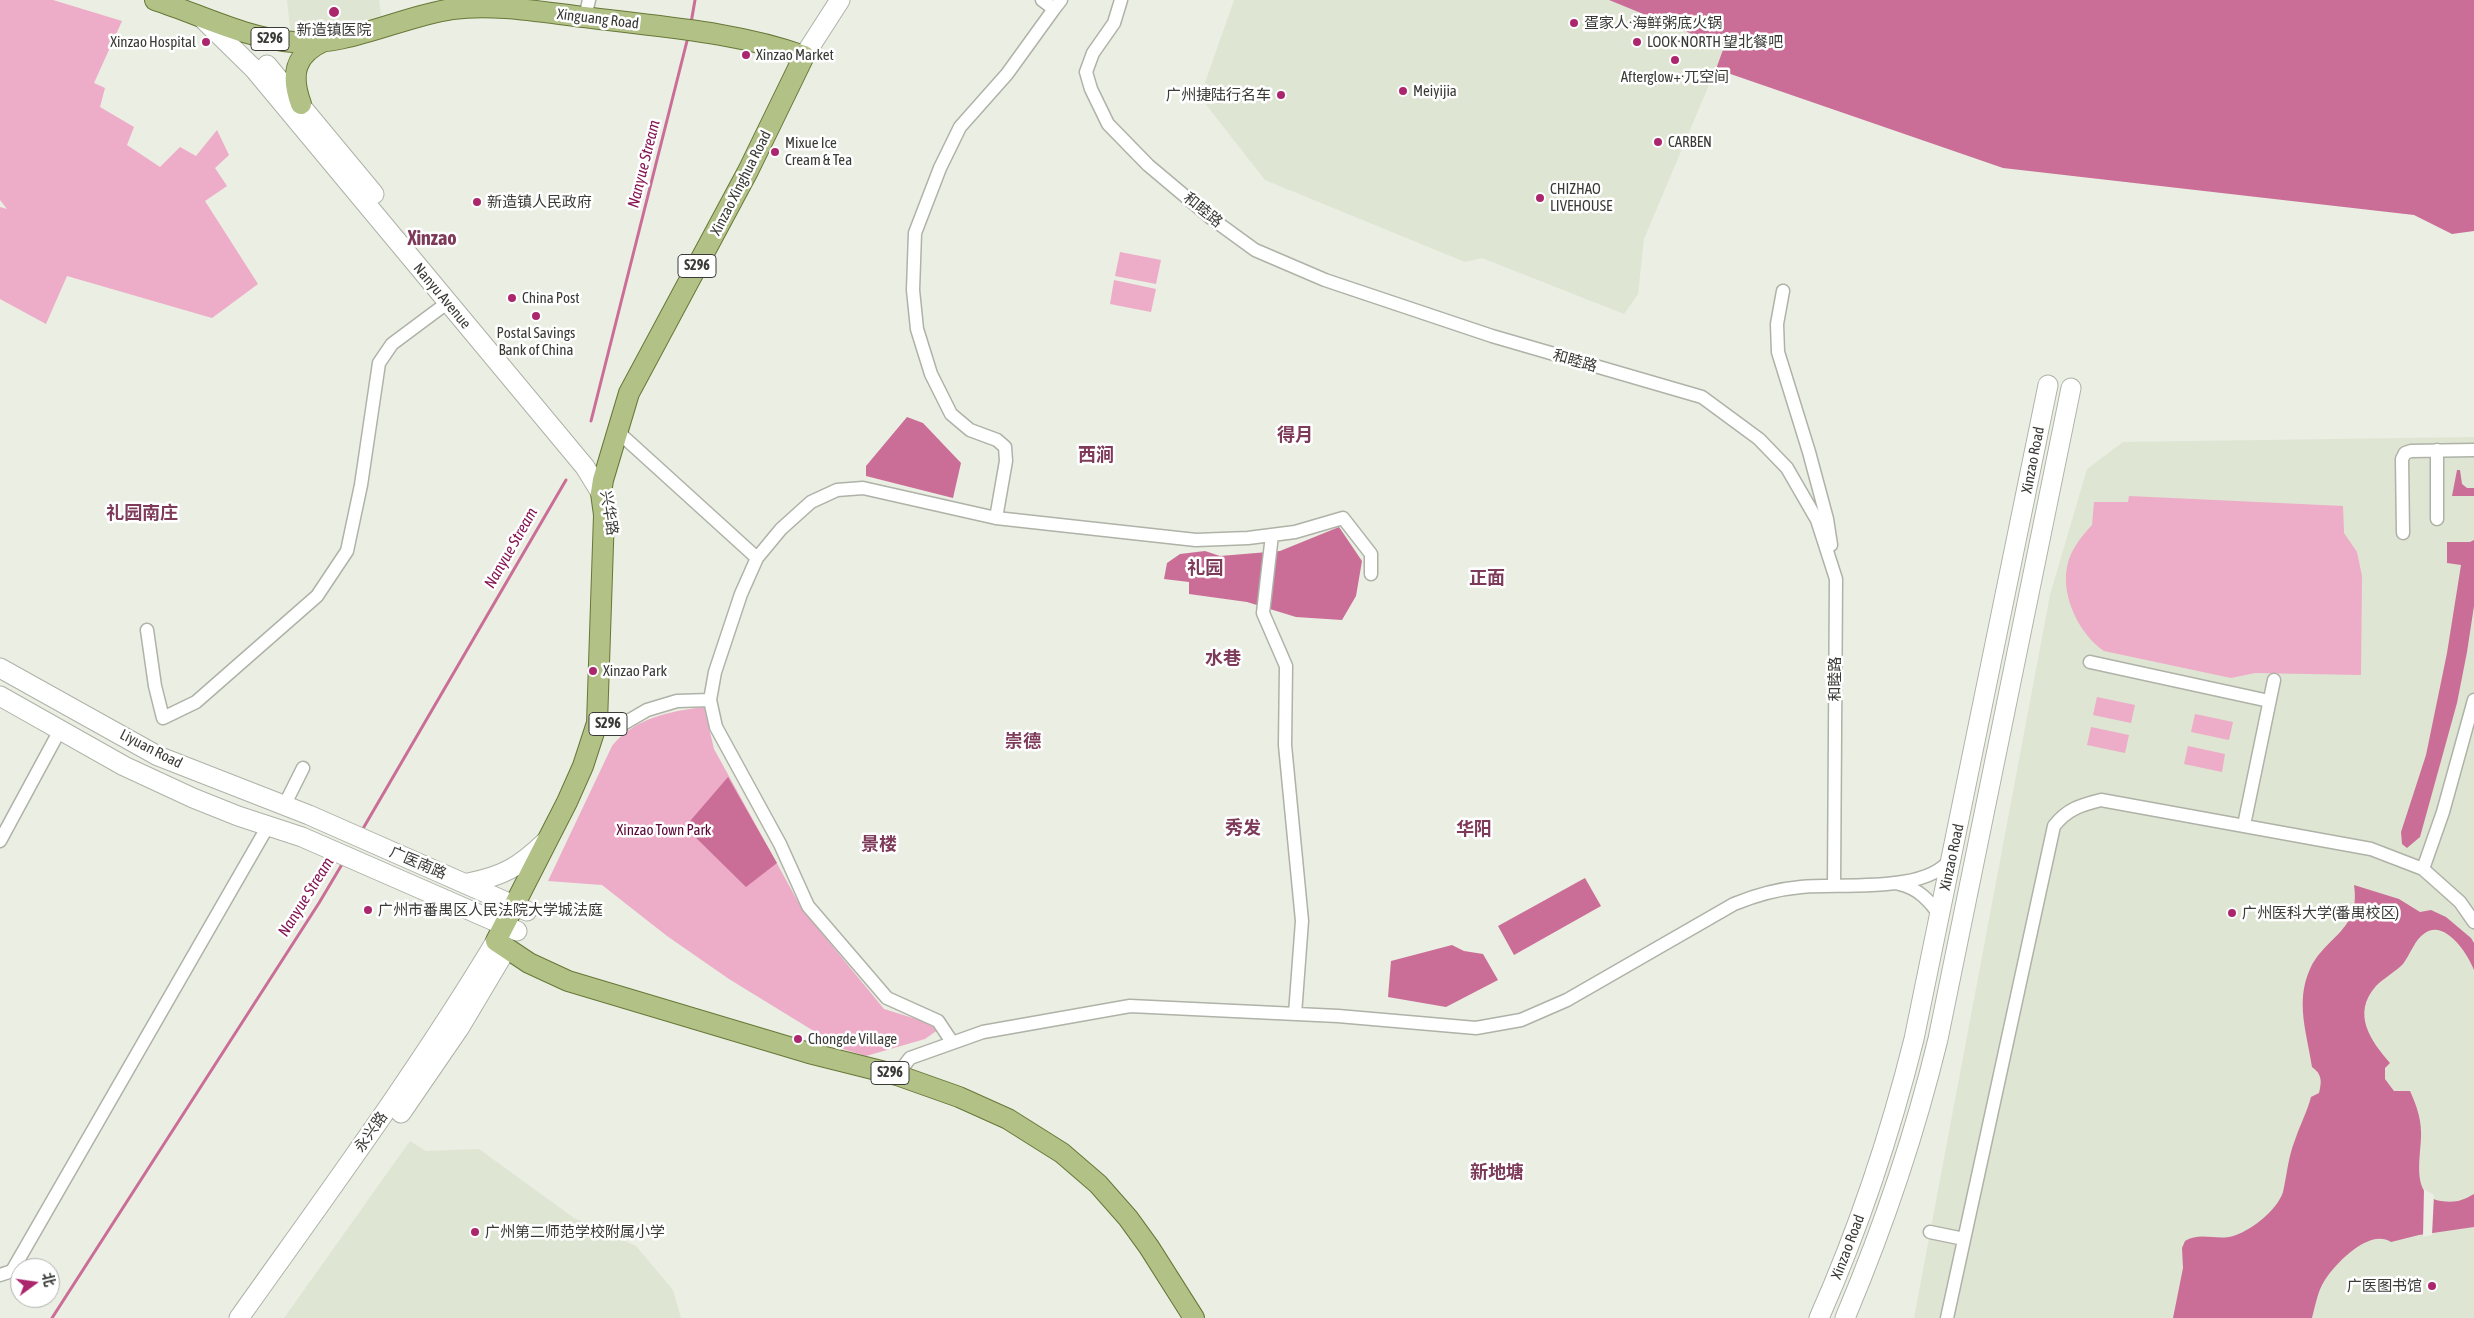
<!DOCTYPE html>
<html>
<head>
<meta charset="utf-8">
<style>
	body { margin:0 }
	#map { position:relative; width:2474px; height:1318px; overflow:hidden; background:#eaeee3; font-family:"Asap Condensed","Noto Sans SC",sans-serif }
	canvas { display:block }
	.north { position:absolute; left:10px; top:1258px; width:50px; height:50px; box-sizing:border-box; background:#fff; border:1px solid #b0b1af; border-radius:50%; rotate:76deg; font-size:14px; font-weight:700; line-height:20px; text-align:center; color:#3a3b37 }
	.north::after { content:''; display:block; margin:auto; width:18px; height:22px; background:#ab266d; clip-path:polygon(50% 0,100% 100%,50% 72%,0 100%) }
</style>
</head>
<body>
<div id="map">
<canvas width="2474" height="1318"></canvas>
<div class="north">北</div>
</div>
<script>
const c = document.querySelector('canvas').getContext('2d');
c.lineJoin = 'round';
function paint(path, color) {
  c.fillStyle = color;
  c.fill(path, 'evenodd');
}
function trace(path, color, width, dash) {
  c.strokeStyle = color;
  c.lineWidth = width;
  c.lineCap = dash ? 'butt' : 'round';
  c.setLineDash(dash || []);
  c.stroke(path);
}
function drawText(font, color, halo, rows, align = 'center') {
  c.font = font + ' "Asap Condensed","Noto Sans SC",sans-serif';
  c.lineWidth = 5;
  c.setLineDash([]);
  c.textBaseline = 'middle';
  c.strokeStyle = halo;
  c.fillStyle = color;
  for (const [text, x, y, turn = 0] of rows) {
    c.save();
    c.translate(x, y);
    c.rotate((+turn || 0) * Math.PI / 180);
    c.textAlign = isNaN(turn) ? turn : align;
    if (halo) c.strokeText(text, 0, 0);
    c.fillText(text, 0, 0);
    c.restore();
  }
}
const built = new Path2D(`
	M287,0H379L382,23L291,36Z
	M1234,0H1609L1725,47L1644,239L1638,294L1624,314L1482,258L1465,262L1265,180L1200,97Z
	M2474,437V1318H1914L2050,595L2087,469L2123,442Z
	M410,1141L426,1151L479,1149L574,1218L636,1246L673,1290L681,1318H284Z`);
const green = new Path2D(`
	M0,0H53L122,21L94,83L105,88L100,107L134,127L127,145L160,167L180,147L196,156L217,130L229,155L215,168L227,186L205,201L258,284L212,318L67,276L46,324L0,299V207L7,209L0,200Z
	M1120,252L1161,260L1156,284L1115,276Z
	M1114,280L1156,289L1151,312L1110,304Z
	M2129,496L2343,506L2344,533L2357,552L2362,576L2361,675L2255,673L2231,678L2104,651C2080,635 2061,597 2067,567C2070,550 2081,537 2092,525L2094,502H2128Z
	M2097,697L2135,705L2131,723L2093,715Z
	M704,707L714,749L802,909L884,1009L942,1027L925,1039L866,1056L843,1049L729,979L667,936L602,885L548,881L612,746C634,718 671,711 704,707Z
	M2195,714L2233,722L2229,740L2191,732Z
	M2091,727L2129,735L2125,753L2087,745Z
	M2188,746L2225,754L2222,772L2184,764Z`);
const water = new Path2D(`
	M1609,0H2474V231L2452,234L2414,215L2003,168L1716,69L1724,47Z
	M907,417L923,423L961,463L953,498L866,476V466Z
	M2457,470H2460L2462,484L2467,488H2474V496H2452Z
	M1339,527L1362,561L1356,596L1342,620L1296,617L1247,602L1189,594V582L1164,579L1167,563L1180,554L1205,551L1220,556L1280,551Z
	M2474,540V606L2467,652L2457,703L2420,837L2407,848L2402,844L2401,832L2426,755L2447,653L2461,565L2447,563V542H2470Z
	M728,777L777,863L746,887L685,827Z
	M1585,878L1601,906L1514,955L1498,926Z
	M2354,885L2399,899L2420,912L2431,910L2446,917L2471,938L2474,943V970C2468,954 2445,919 2425,933C2415,939 2410,955 2403,964C2395,972 2384,978 2376,986C2351,1014 2371,1041 2390,1063L2385,1068V1079L2394,1091H2410C2416,1104 2421,1118 2421,1132C2422,1154 2409,1196 2441,1201C2455,1203 2462,1201 2474,1194V1227L2419,1235L2391,1242C2369,1227 2332,1266 2322,1285C2317,1295 2315,1307 2312,1318H2173L2183,1268L2182,1248L2185,1241C2201,1231 2219,1242 2236,1235C2253,1229 2277,1210 2283,1192C2287,1175 2288,1157 2295,1140C2300,1125 2307,1112 2311,1097L2319,1093C2322,1081 2322,1074 2312,1067C2307,1033 2295,1002 2310,969C2325,936 2361,931 2354,885Z
	M1452,945L1464,951L1483,954L1498,980L1446,1007L1388,997L1391,961Z`);
const pier = new Path2D(`
	M2424,1189L2434,1195L2432,1235L2423,1237Z`);
const stream = new Path2D(`
	M691,23L695,0
	M591,421L688,37
	M361,832L566,480
	M52,1318L319,903L344,861`);
const street = new Path2D(`
	M1042,0L1054,9L1061,0
	M1121,0L1114,23L1093,53L1086,72L1091,89L1108,124L1148,165L1211,218L1255,250L1325,280L1492,336L1702,397L1759,439L1787,468L1817,520L1836,579L1834,885
	M585,17L589,0
	M1783,291L1777,324L1778,352L1809,452L1827,519L1831,545
	M616,430L757,558
	M2437,450V519
	M996,518L1006,461L1005,447L997,440L970,430L951,414L931,374L917,329L913,290L915,233L940,168L960,127L1007,74L1054,9
	M2403,533L2402,459L2405,453L2411,451L2474,450
	M1272,535L1263,613L1286,666L1285,745L1302,921L1295,1014
	M147,630L155,686L163,718L196,702L317,596L347,551L361,485L379,363L392,344L447,303
	M2090,662L2269,701
	M597,723L612,726L623,724L647,710L677,701L710,700
	M284,806L303,768
	M2244,825L2274,680
	M0,841L60,730
	M2423,869L2443,812L2474,700
	M1899,884C1918,888 1930,901 1940,916
	M952,1042L938,1021L887,998L808,906L780,844L716,727L710,700L715,672L741,594L757,558L781,529L811,502L837,490L863,488L996,518L1196,540L1248,538L1295,532L1343,518L1371,554V574
	M897,1075L910,1058L983,1032L1130,1006L1338,1016L1476,1028L1521,1020L1567,1000L1734,904C1756,895 1778,889 1801,887C1839,883 1928,894 1951,858
	M1930,1232L1964,1239
	M0,1275L12,1271L268,826
	M1947,1318L2054,826C2067,809 2081,805 2101,800L2371,849L2423,869L2460,902L2474,922`);
const secondary = new Path2D(`
	M201,17L254,69L585,467L601,493
	M804,56L840,0
	M267,65L374,194
	M0,668L158,756L309,815L527,911
	M0,696L124,766L193,798L238,816L302,837L517,931
	M468,883C503,876 519,867 545,842
	M401,1113L460,1027L507,948
	M239,1318C327,1194 418,1071 496,941
	M1819,1318C1859,1228 1890,1135 1914,1039L2048,385
	M1845,1318C1883,1228 1915,1134 1938,1039L2071,388`);
const primary = new Path2D(`
	M155,0C201,15 245,38 293,42C347,47 399,17 452,9C497,3 546,13 592,18C662,27 737,32 804,56L748,171L629,393L603,480L601,493L604,515L597,723L583,766L567,802L496,941L529,963L568,981L809,1053L897,1075L959,1097L1008,1119L1062,1153L1098,1184L1128,1218L1149,1247L1194,1318
	M301,104C290,74 295,54 324,41`);
const markers = [
	[334,12,6,"#ab266d"],
	[1574,23,5,"#ab266d"],
	[206,42,5,"#ab266d"],
	[1637,42,5,"#ab266d"],
	[746,55,5,"#ab266d"],
	[1675,60,5,"#ab266d"],
	[1403,91,5,"#ab266d"],
	[1281,95,5,"#ab266d"],
	[1658,142,5,"#ab266d"],
	[775,152,5,"#ab266d"],
	[1540,198,5,"#ab266d"],
	[477,202,5,"#ab266d"],
	[512,298,5,"#ab266d"],
	[536,316,5,"#ab266d"],
	[593,671,5,"#ab266d"],
	[368,910,5,"#ab266d"],
	[2232,913,5,"#ab266d"],
	[798,1039,5,"#ab266d"],
	[475,1232,5,"#ab266d"],
	[2432,1286,5,"#ab266d"]
];
const shields = [
	[270,39,38],
	[697,266,38],
	[608,724,38],
	[890,1073,38]
];
const shieldNames = [
	["S296",270,39],
	["S296",697,266],
	["S296",608,724],
	["S296",890,1073]
];
const streetNames = [
	["Xinguang Road",598,19,7],
	["Xinzao Xinghua Road",741,183,-63],
	["和睦路",1203,210,39],
	["Nanyu Avenue",442,296,50],
	["和睦路",1575,361,16],
	["Xinzao Road",2033,460,-79],
	["兴华路",609,513,81],
	["和睦路",1835,679,-90],
	["Liyuan Road",151,749,27],
	["Xinzao Road",1952,857,-78],
	["广医南路",418,863,23],
	["永兴路",371,1132,-55],
	["Xinzao Road",1848,1247,-69]
];
const poiNames = [
	["疍家人·海鲜粥底火锅",1584,23],
	["新造镇医院",334,30,"center"],
	["Xinzao Hospital",196,42,"right"],
	["LOOK·NORTH 望北餐吧",1647,42],
	["Xinzao Market",756,55],
	["Afterglow+·兀空间",1675,77,"center"],
	["Meiyijia",1413,91],
	["广州捷陆行名车",1271,95,"right"],
	["CARBEN",1668,142],
	["Mixue Ice",785,143],
	["Cream & Tea",785,160],
	["CHIZHAO",1550,189],
	["LIVEHOUSE",1550,206],
	["新造镇人民政府",487,202],
	["China Post",522,298],
	["Postal Savings",536,333,"center"],
	["Bank of China",536,350,"center"],
	["Xinzao Park",603,671],
	["广州市番禺区人民法院大学城法庭",378,910],
	["广州医科大学(番禺校区)",2242,913],
	["Chongde Village",808,1039],
	["广州第二师范学校附属小学",485,1232],
	["广医图书馆",2422,1286,"right"]
];
const parkNames = [
	["Xinzao Town Park",664,830]
];
const waterNames = [
	["Nanyue Stream",644,164,-76],
	["Nanyue Stream",511,548,-60],
	["Nanyue Stream",306,897,-58]
];
const quarterNames = [
	["得月",1295,435],
	["西涧",1096,455],
	["礼园南庄",142,513],
	["礼园",1205,568],
	["正面",1487,578],
	["水巷",1223,658],
	["崇德",1023,741],
	["秀发",1243,828],
	["华阳",1474,829],
	["景楼",879,844],
	["新地塘",1497,1172]
];
const districtNames = [
	["Xinzao",432,239]
];
paint(built, '#dfe5d3');
paint(green, '#edacc7');
paint(water, '#ca6e97');
paint(pier, '#eaeee3');
trace(stream, '#ca6e97', 3);
trace(street, '#aeb2a7', 15);
trace(secondary, '#aeb2a7', 21);
trace(primary, '#677736', 22);
trace(street, '#fff', 12);
trace(secondary, '#fff', 19);
trace(primary, '#b2c186', 20);
for (const [x, y, r, color] of markers) {
  const dot = new Path2D();
  dot.arc(x, y, r, 0, 2 * Math.PI);
  c.fillStyle = color;
  c.fill(dot);
  trace(dot, '#fff', 2);
}
for (const [x, y, w] of shields) {
  const box = new Path2D();
  box.roundRect(x - w / 2, y - 11.5, w, 23, 4);
  c.fillStyle = '#fff';
  c.fill(box);
  trace(box, '#3a3b37', 1);
}
drawText('bold 14px', '#3a3b37', null, shieldNames);
drawText('15px', '#3a3b37', '#fff', streetNames);
drawText('15px', '#3a3b37', '#fff', poiNames, 'left');
drawText('15px', '#5b0536', '#fff', parkNames);
drawText('italic 16px', '#861754', '#fff', waterNames);
drawText('bold 18px', '#7d3a59', '#fff', quarterNames);
drawText('bold 20px', '#7d3a59', '#fff', districtNames);
</script>
</body>
</html>
